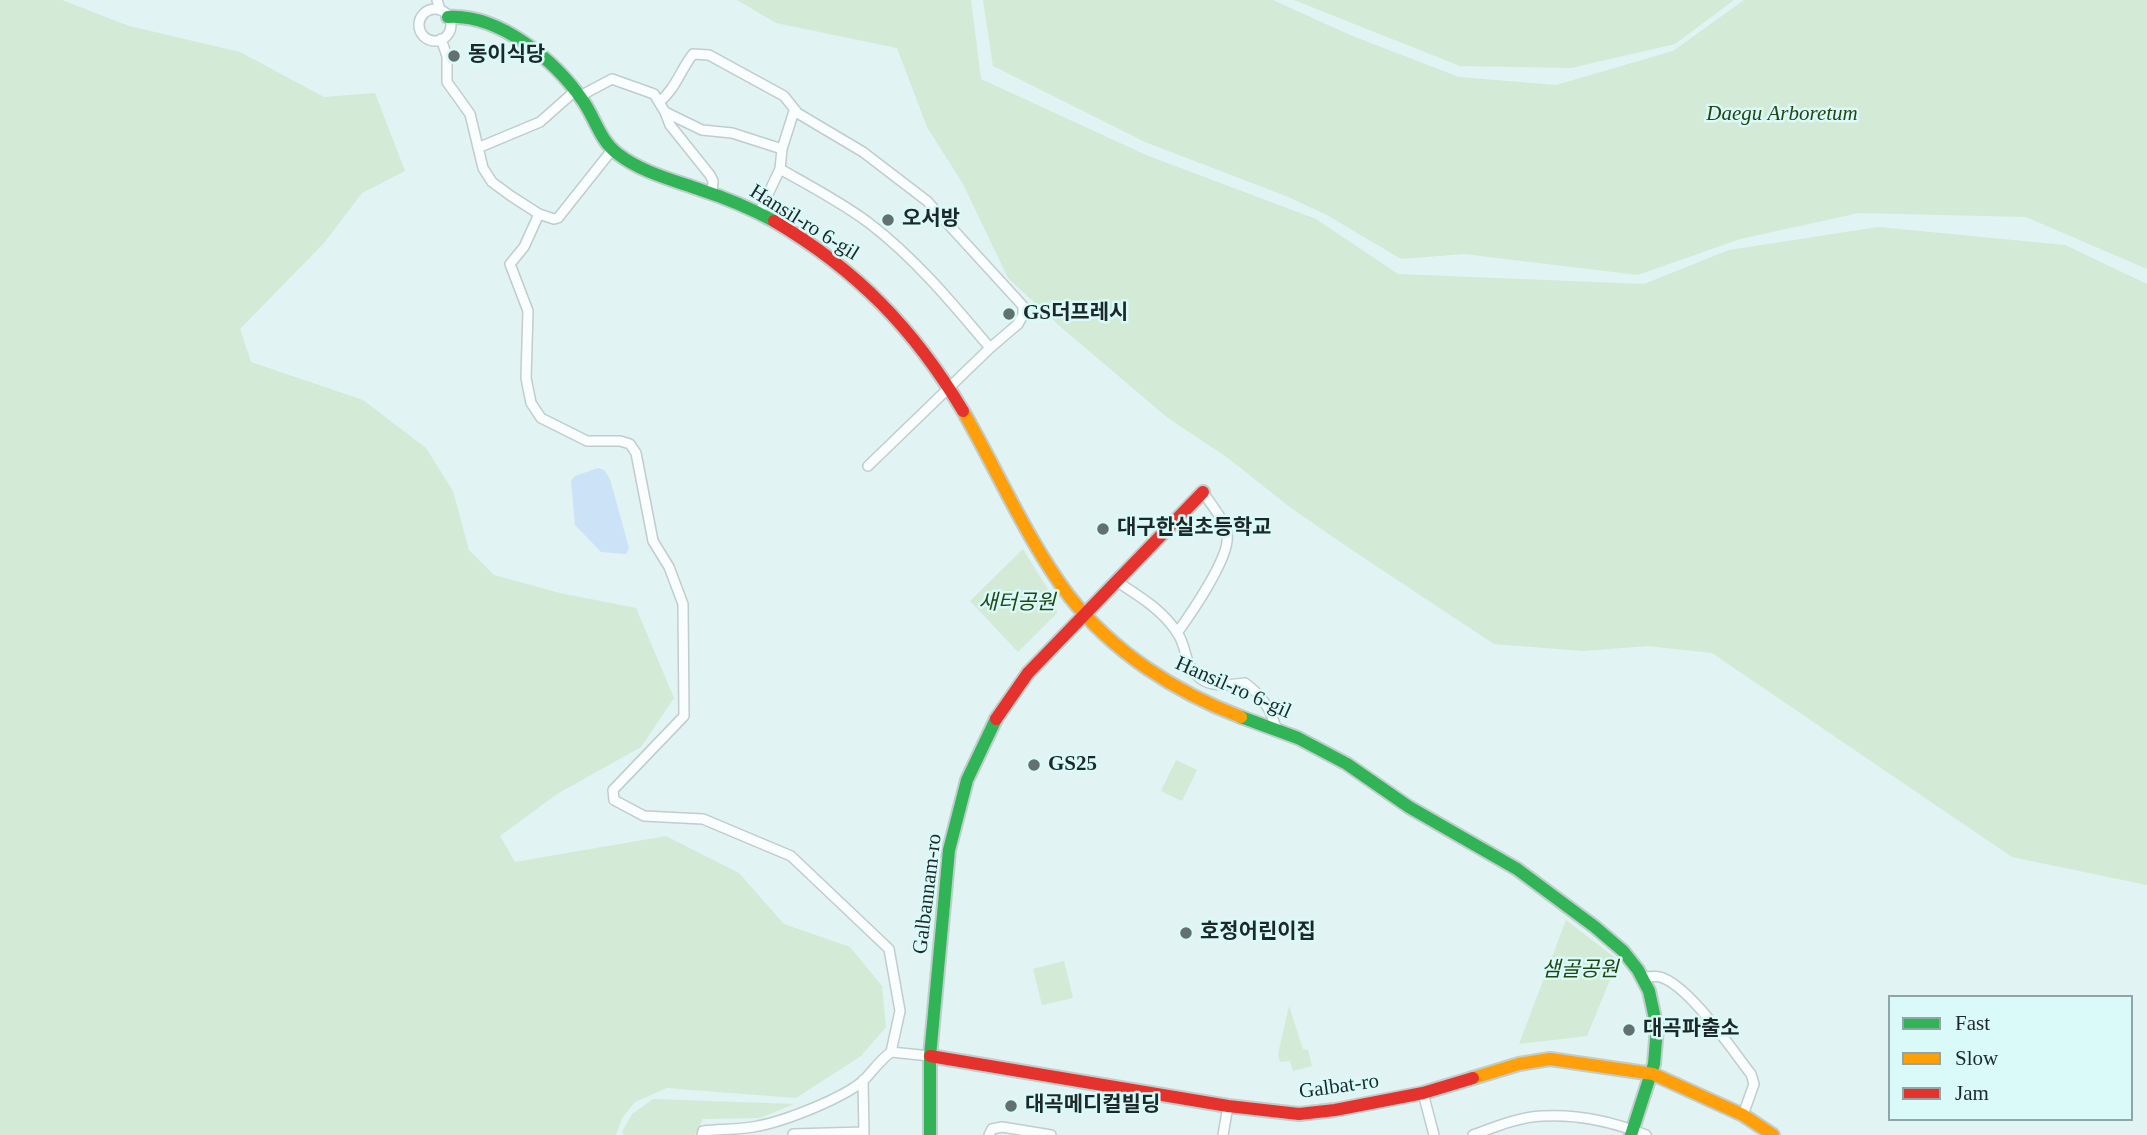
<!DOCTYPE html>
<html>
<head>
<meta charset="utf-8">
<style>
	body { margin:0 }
	#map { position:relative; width:2147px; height:1135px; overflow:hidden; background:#e1f3f2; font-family:"Times New Roman",serif }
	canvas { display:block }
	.legend { position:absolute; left:1888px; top:995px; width:245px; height:126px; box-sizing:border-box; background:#dafaf9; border:2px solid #8ea6a6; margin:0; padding:9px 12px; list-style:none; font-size:21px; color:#1d2929 }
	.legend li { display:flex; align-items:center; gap:14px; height:35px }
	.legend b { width:35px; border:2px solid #8ea6a6 }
</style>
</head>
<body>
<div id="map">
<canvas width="2147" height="1135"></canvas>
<ul class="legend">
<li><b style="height:9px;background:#30b455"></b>Fast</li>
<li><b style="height:9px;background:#ff9f0a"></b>Slow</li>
<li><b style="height:9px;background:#e5322d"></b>Jam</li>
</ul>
</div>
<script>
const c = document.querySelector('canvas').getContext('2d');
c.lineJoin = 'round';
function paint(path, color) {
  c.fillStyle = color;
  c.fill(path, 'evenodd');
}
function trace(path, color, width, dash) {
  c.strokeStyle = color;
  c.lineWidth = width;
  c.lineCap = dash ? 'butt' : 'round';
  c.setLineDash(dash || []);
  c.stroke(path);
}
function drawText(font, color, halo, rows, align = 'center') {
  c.font = font + ' "Times New Roman","Noto Sans KR",serif';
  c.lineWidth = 5;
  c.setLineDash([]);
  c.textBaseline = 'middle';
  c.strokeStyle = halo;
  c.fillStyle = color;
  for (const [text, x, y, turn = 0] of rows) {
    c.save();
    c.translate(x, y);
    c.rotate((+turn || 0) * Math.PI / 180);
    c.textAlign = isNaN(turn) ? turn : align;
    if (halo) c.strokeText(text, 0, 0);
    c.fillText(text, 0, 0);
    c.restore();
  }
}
const green = new Path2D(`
	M0,0H62L129,26L240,52L324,97L375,93L405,171L362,193L324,243L240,329L251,362L363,400L426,448L453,491L469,550L494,575L560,593L636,608L674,698L641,747L557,794L500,836L515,862L666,836L739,873L784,924L850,947L882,986L886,1027L861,1056L796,1098L667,1088L635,1102L622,1118L616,1135H0Z
	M737,0H971L981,79L1146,155L1316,219L1398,274L1644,284L1729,250L1878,227L2065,245L2147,284V885L2012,857L1712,653L1648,646L1583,651L1494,644L1355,552L1291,508L1228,458L1168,418L1063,329L1008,278L963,184L927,127L897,48L776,23Z
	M983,0H1273L1350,35L1459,77L1556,85L1673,51L1744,0H2147V269L2026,217L1859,213L1740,239L1638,275L1464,254L1401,259L1327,215L1286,196L1145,142L993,66Z
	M1294,0H1734L1675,44L1571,68L1460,66Z
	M1023,549L1054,599L1057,613L1018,652L970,601Z
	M1176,760L1197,770L1182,801L1161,791Z
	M1566,920L1618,960L1587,1036L1519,1044Z
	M1064,961L1073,998L1042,1005L1033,969Z
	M1289,1006L1303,1049L1308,1050L1312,1066L1293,1071L1290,1061L1280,1062L1278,1054Z
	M653,1099L794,1104L760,1118L703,1119L695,1135H624L622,1132L632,1114Z`);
const water = new Path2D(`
	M598,468L604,470L610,479L629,548L626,554L601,552L575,525L571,481L575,476Z`);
const street = new Path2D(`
	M437,0L440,10
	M419 25a16 16 0 1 1 32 0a16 16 0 1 1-32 0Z
	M441,39L447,56V82L470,114L483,168L492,182L511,196L539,214L554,219L558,218L612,150
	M580,96L612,79L654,94L665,112L702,130L732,133L782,149
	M659,102C675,90 681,69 693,54L709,55L784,96L796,111
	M665,112L670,125L710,175L713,181L712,194
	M480,147L540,122L575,91
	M780,169C810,186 841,202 869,223C915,258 953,304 990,348
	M759,213L780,169L782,149L794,111L863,152L927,201L1023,306V315L1018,324L990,348L868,466
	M539,214L524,247L510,264L528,311L526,378L531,403L541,418L587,441H620L630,444L636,453L653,541L669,567L683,604L684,716L613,790L614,800L644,816L703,819L791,856L889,949L900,1011L891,1052
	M1116,581C1139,596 1163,610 1178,634C1184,643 1185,655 1189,664C1201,689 1222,686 1245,683C1263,696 1271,710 1277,731
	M1177,633C1190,615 1231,556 1227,535C1225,520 1211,505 1203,492
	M1644,977C1648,977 1656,976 1660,977C1689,985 1732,1050 1751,1074L1754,1084L1743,1115
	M863,1080L864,1135
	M1423,1093L1434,1135
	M793,1134L864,1132
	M702,1135L703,1131C721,1129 741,1130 758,1126C785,1121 844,1098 864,1080C873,1071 880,1060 891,1052L930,1056
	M989,1135L992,1129L1002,1127L1051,1135
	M1223,1135L1228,1106
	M1473,1135C1495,1127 1519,1117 1542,1116C1577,1114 1614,1122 1646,1135`);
const fast = new Path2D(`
	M448,17C499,14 555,60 583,101C595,118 600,141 618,154C641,172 673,180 701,190C726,198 750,208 774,221
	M1241,717L1298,738L1347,764L1409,807L1517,869L1595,927L1623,951L1638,970L1649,991L1657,1028L1654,1064L1631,1135
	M930,1135V1056L949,850L967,780L996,719`);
const slow = new Path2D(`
	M963,411C998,472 1027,540 1069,596C1113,652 1175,692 1241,717
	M1473,1078L1519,1064L1550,1059L1653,1074L1743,1115L1773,1135`);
const jam = new Path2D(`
	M774,221C857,270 914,329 963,411
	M996,719L1028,673L1203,492
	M930,1056L1228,1106L1299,1114L1335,1110L1423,1093L1473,1078`);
const markers = [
	[454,56,7,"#62706f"],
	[888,220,7,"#62706f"],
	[1009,314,7,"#62706f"],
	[1103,529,7,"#62706f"],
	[1034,765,7,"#62706f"],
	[1186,933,7,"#62706f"],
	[1629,1030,7,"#62706f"],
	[1011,1106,7,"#62706f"]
];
const poiNames = [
	["동이식당",468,56],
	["오서방",902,220],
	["GS더프레시",1023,314],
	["대구한실초등학교",1117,529],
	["GS25",1048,765],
	["호정어린이집",1200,933],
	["대곡파출소",1643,1030],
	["대곡메디컬빌딩",1025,1106]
];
const parkNames = [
	["Daegu Arboretum",1782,114],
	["새터공원",1017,603],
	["샘골공원",1580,970]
];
const streetNames = [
	["Hansil-ro 6-gil",804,223,32],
	["Hansil-ro 6-gil",1233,688,24],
	["Galbannam-ro",928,894,-83],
	["Galbat-ro",1339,1087,-8]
];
paint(green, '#d3ead6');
paint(water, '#cbe2f7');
trace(street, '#bfcdcd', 12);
trace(fast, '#bfcdcd', 16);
trace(slow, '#bfcdcd', 16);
trace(jam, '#bfcdcd', 16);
trace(street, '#fafdfd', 9);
trace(fast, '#30b455', 12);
trace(slow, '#ff9f0a', 12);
trace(jam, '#e5322d', 12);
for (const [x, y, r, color] of markers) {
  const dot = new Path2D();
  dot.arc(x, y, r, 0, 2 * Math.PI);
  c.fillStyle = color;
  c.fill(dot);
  trace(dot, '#dafaf9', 2.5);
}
drawText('bold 21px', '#1d2929', '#dafaf9', poiNames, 'left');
drawText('italic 21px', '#224712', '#dafaf9', parkNames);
drawText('21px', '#1d2929', '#dafaf9', streetNames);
</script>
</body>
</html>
